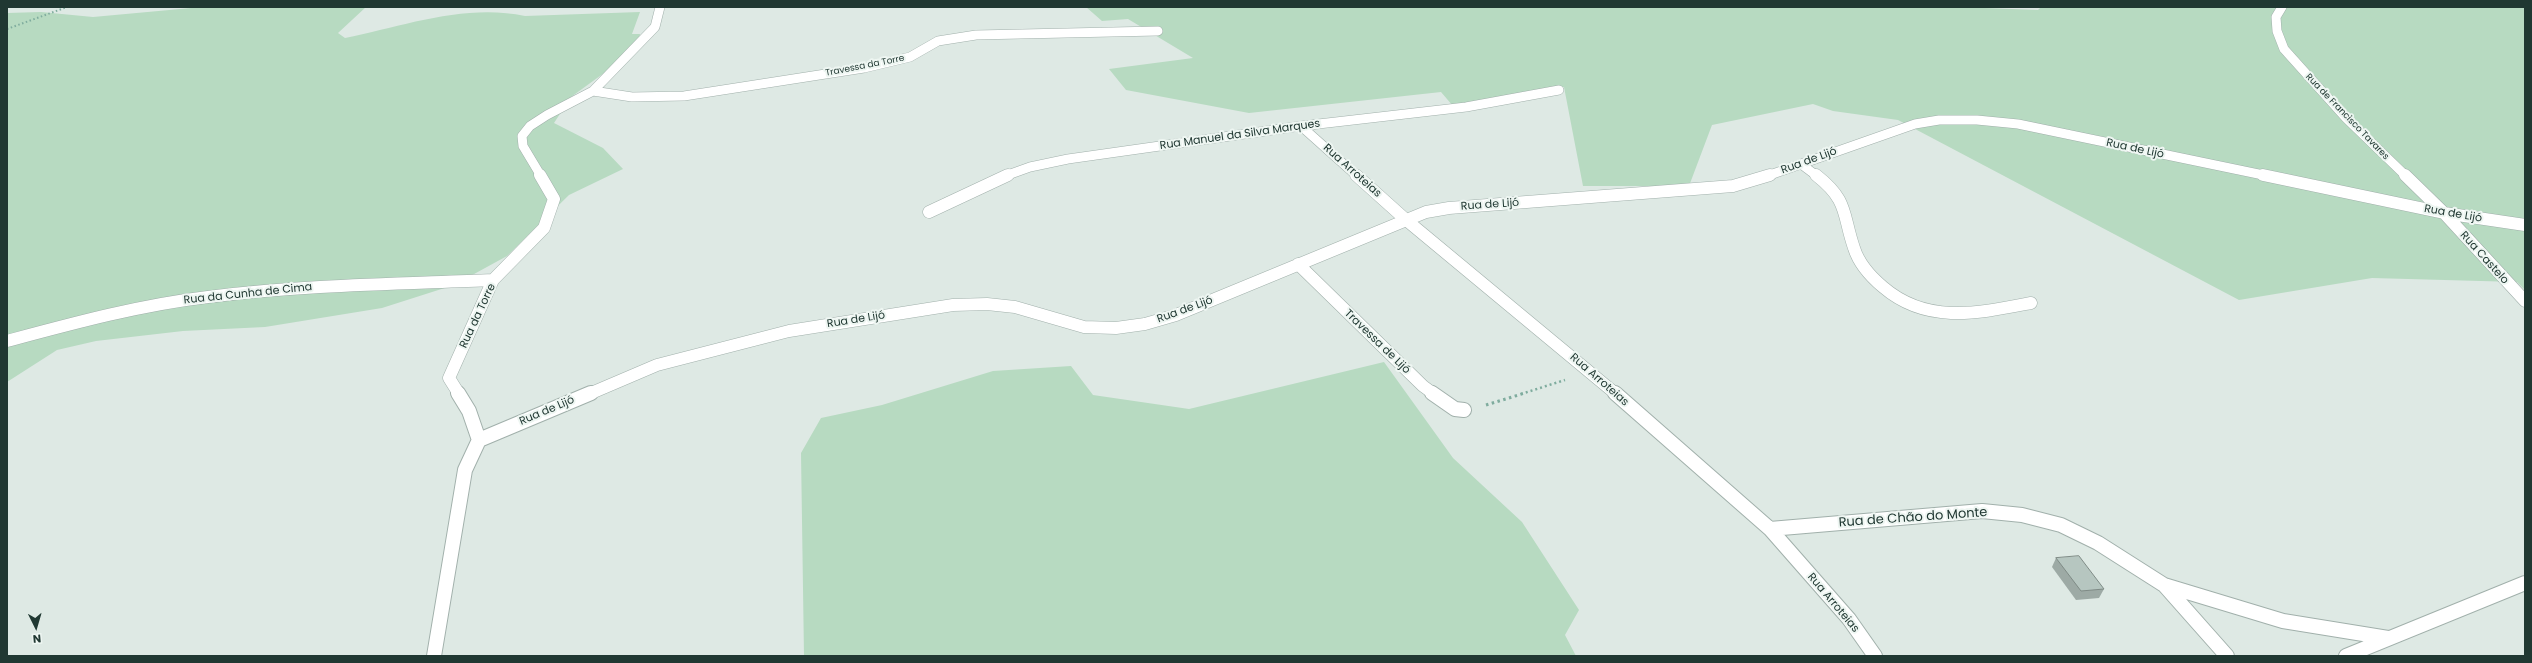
<!DOCTYPE html>
<html>
<head>
<meta charset="utf-8">
<style>
	body { margin:0 }
	#map { position:relative; width:2532px; height:663px; overflow:hidden; background:#dee9e4; font-family:Poppins,sans-serif }
	canvas { display:block }
	.frame { position:absolute; inset:0; border:8px solid #203832; pointer-events:none }
	.north { position:absolute; left:16px; top:607px; width:40px; height:40px; -webkit-text-stroke:3px #eef6f2; paint-order:stroke; rotate:175deg; font-size:11px; font-weight:700; line-height:16px; text-align:center; color:#203832 }
	.north::after { content:''; display:block; margin:auto; width:14px; height:18px; background:#203832; clip-path:polygon(50% 0,100% 100%,50% 72%,0 100%) }
</style>
</head>
<body>
<div id="map">
<canvas width="2532" height="663"></canvas>
<div class="frame"></div>
<div class="north">N</div>
</div>
<script>
const c = document.querySelector('canvas').getContext('2d');
c.lineJoin = 'round';
function paint(path, color) {
  c.fillStyle = color;
  c.fill(path, 'evenodd');
}
function trace(path, color, width, dash) {
  c.strokeStyle = color;
  c.lineWidth = width;
  c.lineCap = dash ? 'butt' : 'round';
  c.setLineDash(dash || []);
  c.stroke(path);
}
function drawText(font, color, halo, rows, align = 'center') {
  c.font = font + ' Poppins,sans-serif';
  c.lineWidth = 4;
  c.setLineDash([]);
  c.textBaseline = 'middle';
  c.strokeStyle = halo;
  c.fillStyle = color;
  for (const [text, x, y, turn = 0] of rows) {
    c.save();
    c.translate(x, y);
    c.rotate((+turn || 0) * Math.PI / 180);
    c.textAlign = isNaN(turn) ? turn : align;
    if (halo) c.strokeText(text, 0, 0);
    c.fillText(text, 0, 0);
    c.restore();
  }
}
const green = new Path2D(`
	M202,7H366L338,33L345,38C403,26 466,3 525,16L640,12L632,34H640L637,49L571,97L554,123L603,148L623,169L569,195L507,256L454,285L382,308L265,327L183,331L96,341L57,350L7,382V13L41,12L93,17Z
	M1086,7H1958L2038,10L2041,7H2525V290L2517,282L2372,278L2239,300L1898,120L1833,111L1813,104L1712,125L1689,186H1583L1564,87L1453,106L1441,92L1249,113L1126,90L1109,69L1193,58L1128,19L1102,21Z
	M1384,362L1453,458L1522,522L1579,610L1565,635L1576,656H804L801,453L821,418L882,405L993,371L1071,366L1093,395L1189,409Z`);
const pathFar2 = new Path2D(`
	M1689,7H1709
	M7,29L67,7`);
const pathFar1 = new Path2D(`
	M1521,394L1565,380`);
const path = new Path2D(`
	M1486,405L1525,393`);
const minorFar2 = new Path2D(`
	M2282,7L2276,17L2277,31L2284,49L2346,118L2406,176
	M593,91L632,97L684,96L864,68L910,57L938,41L976,35L1158,31
	M1301,126L1357,176
	M1801,164L1817,176
	M541,176L523,146L522,136L530,126L547,115L593,91L655,27L660,7
	M1005,176L1030,167L1068,159L1301,126L1466,107L1559,90
	M1767,176L1915,124L1939,120H1977L2018,124L2268,176`);
const minorFar1 = new Path2D(`
	M1356,175L1405,219L1616,394
	M1816,175C1849,201 1842,213 1854,248C1859,264 1871,277 1883,287C1927,325 1979,313 2031,303
	M2263,175L2444,213L2525,225
	M2405,175L2444,213L2525,301
	M929,212L1008,175
	M1298,264L1423,386L1434,394
	M7,341C74,323 140,305 208,297C303,285 398,284 493,280
	M459,394L449,378L493,280L544,228L554,199L540,175
	M589,394L657,365L789,331L953,305L987,304L1015,307L1084,327L1116,328L1145,324L1176,315L1426,212L1449,208L1733,186L1770,175`);
const minor = new Path2D(`
	M1432,393L1455,409L1464,410
	M1615,393L1770,529L1849,619L1875,656
	M479,440L591,393
	M1770,529L1982,511L2022,515L2061,525L2098,543L2164,585L2283,621L2388,638
	M2165,586L2227,656
	M434,656L465,470L479,440L469,411L458,393
	M2346,656L2525,583`);
const wall = new Path2D(`
	M2056,558L2104,589L2099,598L2076,600L2052,567Z`);
const building = new Path2D(`
	M2079,556L2104,589L2081,591L2056,558Z`);
const farStreetnames = [
	["Travessa da Torre",865,66,-11],
	["Rua de Francisco Tavares",2347,117,46]
];
const streetNames = [
	["Rua Manuel da Silva Marques",1240,135,-8],
	["Rua de Lijó",2135,149,12],
	["Rua de Lijó",1809,161,-20],
	["Rua Arroteias",1352,171,42],
	["Rua de Lijó",1490,205,-4],
	["Rua de Lijó",2453,214,10],
	["Rua Castelo",2484,258,48],
	["Rua da Cunha de Cima",248,294,-6],
	["Rua de Lijó",1185,310,-20],
	["Rua da Torre",478,316,-65],
	["Rua de Lijó",856,320,-9],
	["Travessa de Lijó",1377,342,44],
	["Rua Arroteias",1599,380,41],
	["Rua de Lijó",547,411,-23],
	["Rua Arroteias",1833,603,50]
];
const nearStreetnames = [
	["Rua de Chão do Monte",1913,518,-4]
];
paint(green, '#b7dac1');
trace(minorFar2, '#a1b0ab', 10);
trace(minorFar1, '#a1b0ab', 13);
trace(minor, '#a1b0ab', 16);
trace(pathFar2, '#7fac9e', 2, [1.5, 2.5]);
trace(pathFar1, '#7fac9e', 2.5, [2, 3]);
trace(path, '#7fac9e', 3, [2.5, 3.5]);
trace(minorFar2, '#fff', 9);
trace(minorFar1, '#fff', 12);
trace(minor, '#fff', 14);
paint(wall, '#9daaa5');
paint(building, '#b6c6c0');
trace(building, '#7f8b86', 1);
drawText('9px', '#203832', '#eef6f2', farStreetnames);
drawText('11px', '#203832', '#eef6f2', streetNames);
drawText('13px', '#203832', '#eef6f2', nearStreetnames);
</script>
</body>
</html>
